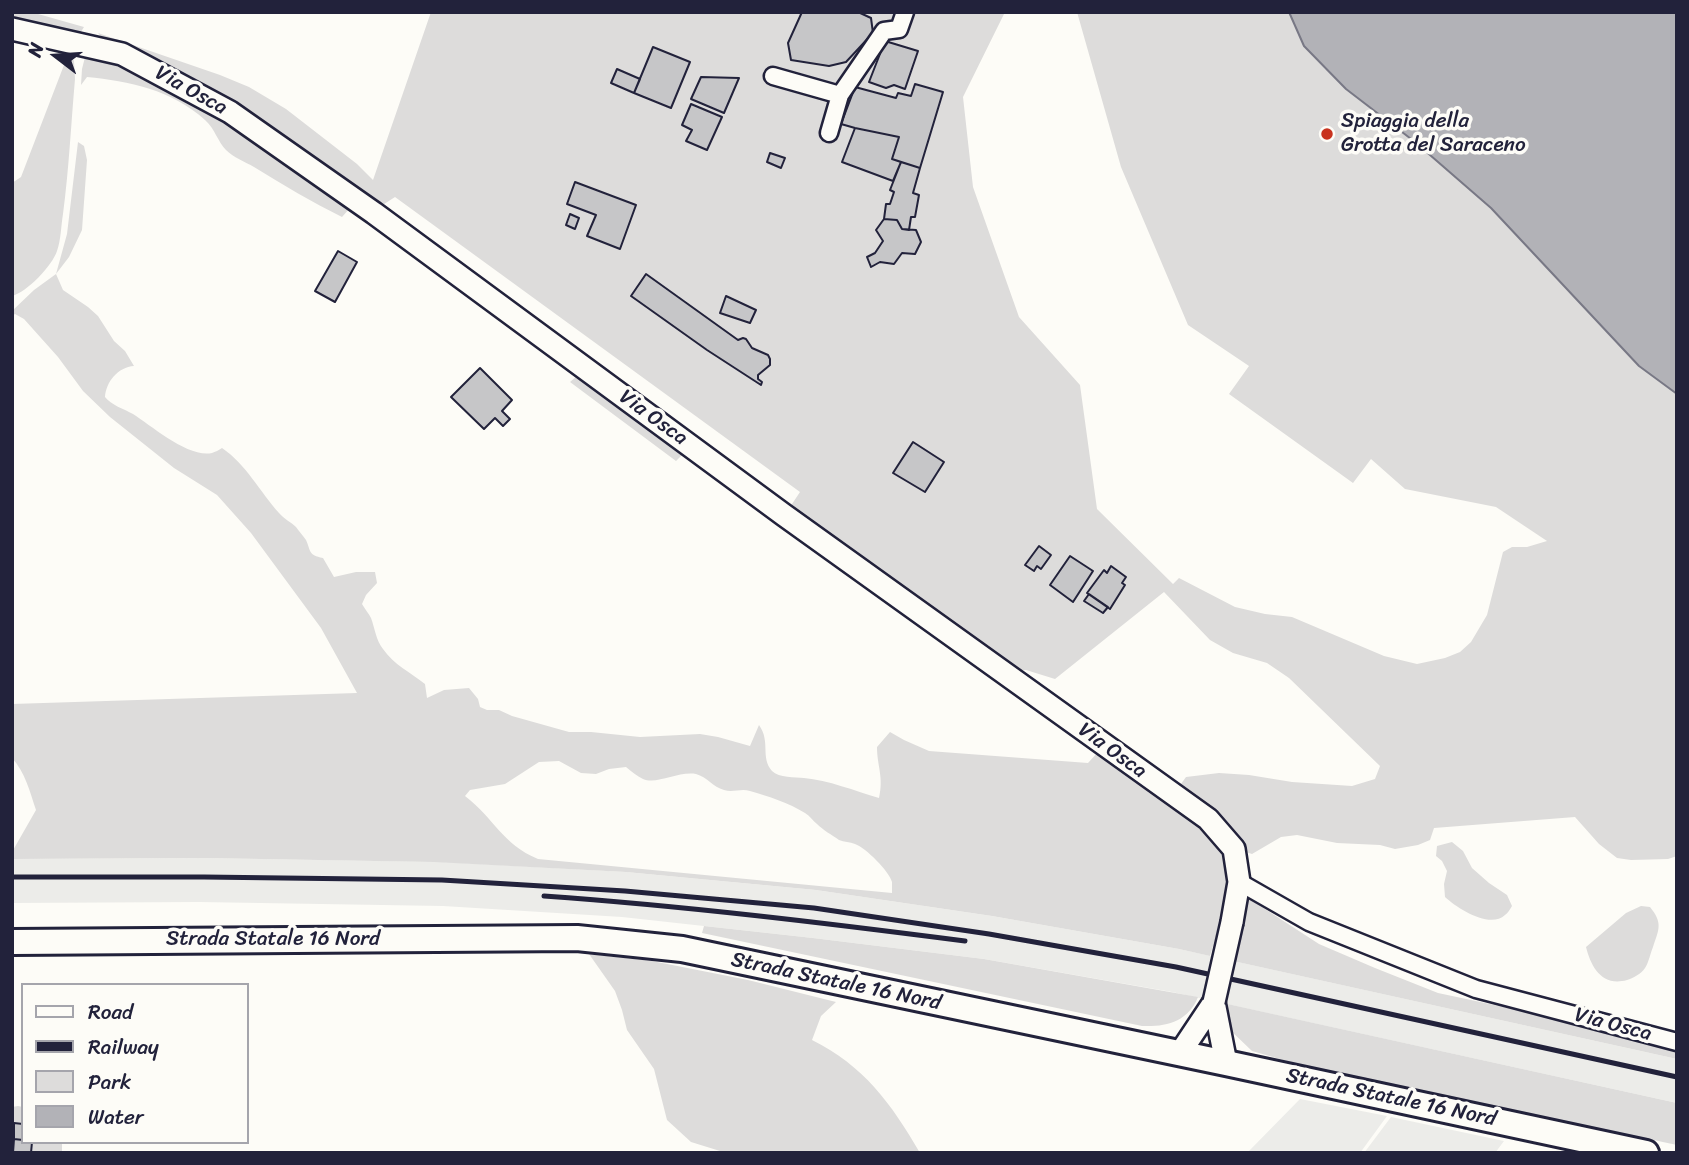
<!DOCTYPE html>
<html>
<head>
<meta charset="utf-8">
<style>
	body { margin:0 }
	#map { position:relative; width:1689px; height:1165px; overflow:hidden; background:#fdfcf7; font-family:Sriracha,sans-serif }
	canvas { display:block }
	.frame { position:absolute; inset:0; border:14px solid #22223b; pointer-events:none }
	.legend { position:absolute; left:21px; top:983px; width:228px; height:161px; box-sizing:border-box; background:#fdfcf7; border:2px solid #a5a5ac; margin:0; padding:9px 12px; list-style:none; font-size:21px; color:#22223b }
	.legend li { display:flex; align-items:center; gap:14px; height:35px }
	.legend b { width:35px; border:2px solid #a5a5ac }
	.north { position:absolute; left:21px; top:21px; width:70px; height:70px; -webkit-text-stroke:5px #fdfcf7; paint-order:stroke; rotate:287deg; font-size:19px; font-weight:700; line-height:28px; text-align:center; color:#22223b }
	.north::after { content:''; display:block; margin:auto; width:24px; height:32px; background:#22223b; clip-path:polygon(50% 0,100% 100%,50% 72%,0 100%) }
</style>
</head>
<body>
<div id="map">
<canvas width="1689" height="1165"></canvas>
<div class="frame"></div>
<ul class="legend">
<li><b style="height:9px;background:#fdfcf7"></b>Road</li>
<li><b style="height:9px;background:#22223b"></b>Railway</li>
<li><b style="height:19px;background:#dddcdb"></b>Park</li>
<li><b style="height:19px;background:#b2b2b7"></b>Water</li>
</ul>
<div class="north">N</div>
</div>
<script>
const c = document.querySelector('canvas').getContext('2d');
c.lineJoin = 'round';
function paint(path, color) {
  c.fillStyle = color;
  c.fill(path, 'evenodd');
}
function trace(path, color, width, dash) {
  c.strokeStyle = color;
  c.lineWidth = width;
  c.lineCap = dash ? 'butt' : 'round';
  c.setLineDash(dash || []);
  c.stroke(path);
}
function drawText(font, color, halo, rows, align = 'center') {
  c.font = font + ' Sriracha,sans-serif';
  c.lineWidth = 7;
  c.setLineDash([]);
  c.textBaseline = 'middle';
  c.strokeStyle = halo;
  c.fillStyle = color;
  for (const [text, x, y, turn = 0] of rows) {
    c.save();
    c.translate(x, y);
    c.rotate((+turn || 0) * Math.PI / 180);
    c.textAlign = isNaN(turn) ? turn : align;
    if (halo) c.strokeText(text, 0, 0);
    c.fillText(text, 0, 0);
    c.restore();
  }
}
const built = new Path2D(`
	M204,858L443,862L626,872L816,890L992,916L1179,949L1677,1059V1103L1172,992L984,959L813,938L622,917L443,906L199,902L12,903V859Z
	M1300,1099L1387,1116L1360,1153H1247Z
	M1391,1117L1504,1141L1495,1153H1364Z`);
const green = new Path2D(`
	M12,12H31L84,27L79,35L12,19Z
	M431,12H1005L963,97L973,187L1019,317L1080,385L1097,509L1173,584L1179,578L1235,607L1265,614L1292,617L1384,656L1417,664L1445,658L1460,652L1471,642L1487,615L1503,552L1512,547H1527L1547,541L1496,507L1405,489L1371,459L1353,483L1229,394L1249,366L1188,325L1121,167L1077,12H1293L1491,208L1677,379V856L1668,859L1631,860L1617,858L1599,844L1575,817L1434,828L1430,840L1418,845L1395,849L1380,845L1337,843L1297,835L1281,837L1252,854L1246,852L1234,839L1178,788L1186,777L1219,773L1249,775L1292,782L1352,786L1375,779L1380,766L1289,678L1267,663L1233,653L1210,640L1164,592L1055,679L1026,670L1017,671L790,507L800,492L395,197L378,208L104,40L98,33L220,75L249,87L286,109L357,164L373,180Z
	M69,52L74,61L75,79C71,124 69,169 63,214C61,226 61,240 57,251C52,266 27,292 12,296V183L21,177Z
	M92,55L124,68L208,108L350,208L342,217C312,202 283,185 254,167C245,162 233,157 226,150C218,142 215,129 205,120C172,90 129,81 87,77L81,85L82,69L85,57Z
	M78,142L84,146L87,160L82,230L69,257L56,274L63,290L88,307L98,316L114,341L125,351L134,366C118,367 106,382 105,397C111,405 124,409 133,414C152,426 188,458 212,453C215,452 219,450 222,448C246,464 260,492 279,513C284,519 291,522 296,527C299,531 303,536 306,540C311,551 308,555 323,558L334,577L356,572H375L377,583L366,595L362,604C365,609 369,614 371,618C375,629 376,640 383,649C394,665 410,672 425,684L427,698L444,690L469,688L478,699L480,707L487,710H499L512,716L569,732H591L640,737L700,734L718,737L750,746L759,725C771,742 760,757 772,771C779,778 795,777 804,778C828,780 855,791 879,798C884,777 877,766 877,747L890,732L904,740L929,751L1088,763L1098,752C1127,773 1227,836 1228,871C1229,900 1218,929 1210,956L1179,949L992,916L816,890L626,872L434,862L204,858L12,859V852L36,810C30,792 25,772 12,758V704L357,693L321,628L251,533L217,495L174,468L110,417L83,391L58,357L24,319L15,314L12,316V311L34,290L56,274L67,234ZM559,761L581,773L596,774L609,769L626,767C631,771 637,776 643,779C657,785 678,771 696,774C707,777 713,787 724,790C733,793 741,788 750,791C768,796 789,803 805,813C810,816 813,821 817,824C823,830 832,835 839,840C844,842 850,842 855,844C866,848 889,871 892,882C892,885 892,890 892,893L538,859C502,844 494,818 465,796L470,790L505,784L539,762Z
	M577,376L683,454L676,461L570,382Z
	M1452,842L1463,851L1472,868L1489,883L1507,895L1512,906C1510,909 1508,913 1505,915C1490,929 1458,909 1445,897L1444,884L1447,871L1442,861L1436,856L1437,846Z
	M1248,898L1319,944L1375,968L1438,993L1584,1024L1677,1048V1059L1233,961Z
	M1641,906L1650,907C1663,923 1659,929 1653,947C1650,954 1649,962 1645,968C1641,974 1633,978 1627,980C1602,987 1591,967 1586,947L1626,913Z
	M704,926L813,938L984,959L1198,997C1188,1022 1166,1027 1142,1026L702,933Z
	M589,954L652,961L748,980L836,1002L821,1016L812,1040C864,1066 891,1103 920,1153H740L720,1151L691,1142L667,1120L654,1069L627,1030L622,1010L615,991Z
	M1223,1003L1677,1103V1145L1304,1066L1252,1051L1228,1028Z
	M18,1106L23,1107V1142H62V1153H12V1107Z`);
const water = new Path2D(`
	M1289,12H1677V394L1639,366L1491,208L1415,142L1346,89L1304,46Z`);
const building = new Path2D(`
	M802,12H858L871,18L873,33L846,62L829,66L791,60L788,43Z
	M885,41L918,51L905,89L894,85L886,88L869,82Z
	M653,47L690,62L671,108L634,93Z
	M617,69L640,79L634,93L611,83Z
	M701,77L739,78L724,113L691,99Z
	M915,84L943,92L920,168L892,159L899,137L855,128L841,124L855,87L896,98L898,93L911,96Z
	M691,104L722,117L707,150L686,141L692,130L682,125Z
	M855,128L899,137L892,159L901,162L893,181L842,162Z
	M770,153L785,158L781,168L767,162Z
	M901,162L920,168L913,193L919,195L915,217H911L909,230L902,229L897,220L884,219L886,204H890L894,192L890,190Z
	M575,182L636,205L620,249L587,236L596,215L567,204Z
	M570,214L579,218L575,229L566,225Z
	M884,219L897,220L902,229L916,230L921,242L915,254L902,253L894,264L880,262L871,267L867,257L875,253L883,241L876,230Z
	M338,251L357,262L335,302L315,291Z
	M646,274L738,340L743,338L746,339L752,348L768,355L770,359V365L758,375V379L762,382L761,385L707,350L631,296Z
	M726,296L756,310L750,323L720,313Z
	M480,368L512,400L502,411L510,419L503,426L495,418L484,429L451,397Z
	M913,442L944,462L925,492L893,473Z
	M1039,546L1051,555L1041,569L1037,566L1034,571L1025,565Z
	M1070,556L1093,571L1073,602L1050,585Z
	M1111,566L1126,577L1122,583L1125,585L1110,609L1087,593L1104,570L1107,573Z
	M1089,594L1108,607L1103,613L1084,601Z
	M14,1123L23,1124V1140L14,1139Z
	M14,1139L23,1140V1142H32L31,1153H13Z`);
const street = new Path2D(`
	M773,76L840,95
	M829,133L840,95L884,31L899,29L905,12
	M1239,882L1309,922L1476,989L1677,1042`);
const secondary = new Path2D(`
	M12,29L122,54L230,112L374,213L784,515L1208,819L1234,849L1239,882L1232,922
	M1214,1002L1226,1063
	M1180,1053L1214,1002`);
const primary = new Path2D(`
	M12,942L577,938L682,949L1226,1063L1646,1153`);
const rail = new Path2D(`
	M12,877H204L442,880L625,891L814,908L989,934L1176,967L1677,1077
	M544,896C685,906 825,923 965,941`);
const secondaryBridge = new Path2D(`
	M1214,1002L1232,922`);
const markers = [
	[1327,134,7,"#c8321e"]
];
const streetNames = [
	["Via Osca",191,91,29],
	["Via Osca",653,418,36],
	["Via Osca",1112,751,36],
	["Strada Statale 16 Nord",273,940],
	["Strada Statale 16 Nord",836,982,12],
	["Via Osca",1613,1025,15],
	["Strada Statale 16 Nord",1391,1098,12]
];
const poiNames = [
	["Spiaggia della",1341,122],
	["Grotta del Saraceno",1341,146]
];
paint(built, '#ecece9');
paint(green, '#dddcdb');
paint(water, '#b2b2b7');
trace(water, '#787885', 2);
paint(building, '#c6c6c8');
trace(building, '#22223b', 2);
trace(street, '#22223b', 21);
trace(secondary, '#22223b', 26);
trace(primary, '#22223b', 30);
trace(street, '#fdfcf7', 16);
trace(secondary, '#fdfcf7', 21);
trace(primary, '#fdfcf7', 24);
trace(rail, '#22223b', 5);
trace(secondaryBridge, '#22223b', 26, []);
trace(secondaryBridge, '#fdfcf7', 21);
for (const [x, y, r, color] of markers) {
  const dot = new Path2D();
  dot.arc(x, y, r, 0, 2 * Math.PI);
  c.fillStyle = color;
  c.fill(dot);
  trace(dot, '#fdfcf7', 2.5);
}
drawText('21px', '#22223b', '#fdfcf7', streetNames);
drawText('21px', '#22223b', '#fdfcf7', poiNames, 'left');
</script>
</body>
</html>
